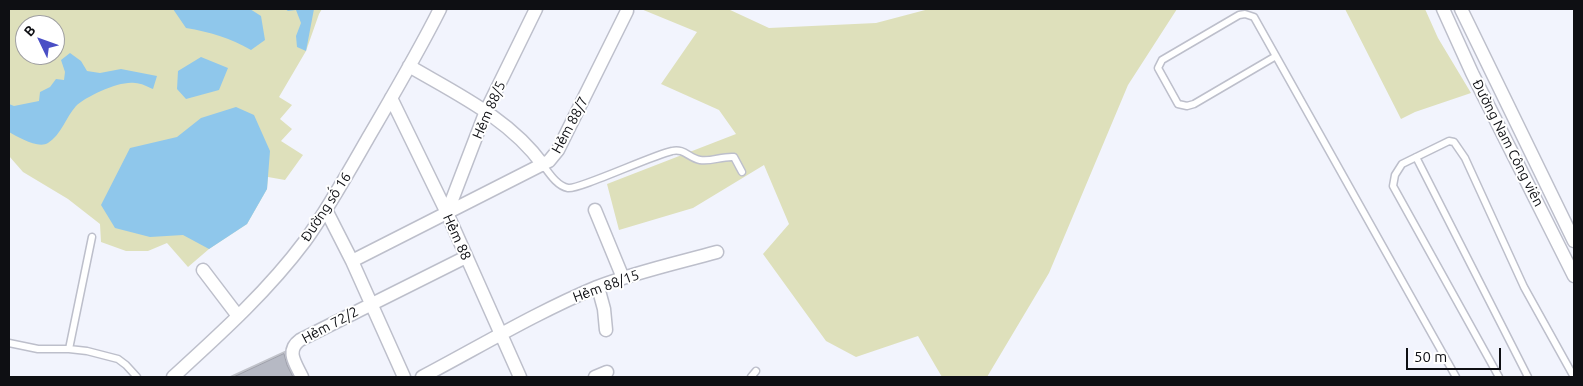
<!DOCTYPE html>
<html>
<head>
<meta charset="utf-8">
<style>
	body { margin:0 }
	#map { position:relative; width:1583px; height:386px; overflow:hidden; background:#f2f4fd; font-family:Ubuntu,sans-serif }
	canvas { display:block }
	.frame { position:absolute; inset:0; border:10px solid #0e0f13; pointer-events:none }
	.north { position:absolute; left:15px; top:15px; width:50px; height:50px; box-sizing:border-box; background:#fff; border:1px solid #9f9fa1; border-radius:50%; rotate:312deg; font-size:14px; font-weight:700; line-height:20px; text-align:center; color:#0e0f13 }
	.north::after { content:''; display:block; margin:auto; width:18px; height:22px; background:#4a4fc5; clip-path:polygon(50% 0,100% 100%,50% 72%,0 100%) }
	.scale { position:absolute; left:1406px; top:348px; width:95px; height:22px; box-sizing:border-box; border:2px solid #0e0f13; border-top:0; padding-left:6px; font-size:15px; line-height:18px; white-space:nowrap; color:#0e0f13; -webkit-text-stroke:4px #fff; paint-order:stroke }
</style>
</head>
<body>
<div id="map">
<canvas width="1583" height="386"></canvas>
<div class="frame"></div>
<div class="north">B</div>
<div class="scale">50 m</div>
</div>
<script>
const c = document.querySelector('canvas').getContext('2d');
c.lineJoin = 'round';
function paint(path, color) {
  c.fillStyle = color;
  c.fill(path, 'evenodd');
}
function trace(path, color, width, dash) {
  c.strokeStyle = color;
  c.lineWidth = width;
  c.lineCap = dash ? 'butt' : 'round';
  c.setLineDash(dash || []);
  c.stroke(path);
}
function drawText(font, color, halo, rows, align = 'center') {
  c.font = font + ' Ubuntu,sans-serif';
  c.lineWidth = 4;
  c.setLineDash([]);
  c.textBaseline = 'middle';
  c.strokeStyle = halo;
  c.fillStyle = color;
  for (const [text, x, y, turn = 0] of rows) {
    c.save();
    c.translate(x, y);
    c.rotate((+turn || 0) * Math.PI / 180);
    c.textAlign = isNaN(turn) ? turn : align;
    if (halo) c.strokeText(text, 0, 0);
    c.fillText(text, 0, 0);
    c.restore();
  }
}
const green = new Path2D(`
	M9,9H322L319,14L306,51L279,97L292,105L280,119L292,129L281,141L303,155L285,180L268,177L267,189L247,224L209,249L188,267L167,243L148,251H126L101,242L100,224L68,199L23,172L9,156ZM25,25H55V55H25Z
	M641,9H728L769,28L876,23L929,9H1177L1128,85L1049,273L987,377H942L918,336L856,357L826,341L763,254L789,224L764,165L693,208L619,230L607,184L736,134L719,110L661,84L697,32Z
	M1345,9H1425L1438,38L1471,93L1415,112L1401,119Z`);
const water = new Path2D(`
	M173,9H250L261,16L265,40L251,50C230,38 210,32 186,28Z
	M285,9H314L306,51L297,47L296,36L301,23L296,10L288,11Z
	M70,53L81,61L87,71L100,73L121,69L157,76L153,89C148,87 141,83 135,83C121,80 86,96 76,106C66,117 61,135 48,143C38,149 18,137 9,132V104L14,106L39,101L40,92L50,87L56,79L64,80L65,72L61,60Z
	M201,57L228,68L219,90L186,99L177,89L178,71Z
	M236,107L254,115L270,151L267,189L247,224L209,249L183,235L150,237L115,228L101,205L130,148L177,137L201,118Z`);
const shadow = new Path2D(`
	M291,348L306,377H228Z`);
const building = new Path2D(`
	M284,354L287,365L293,377H234Z`);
const lane = new Path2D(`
	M1276,56L1194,104L1187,106L1178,104L1158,68L1162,60L1239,15L1245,14L1254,17L1456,377
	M1416,157L1528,377
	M543,165C549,173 557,186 568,188C578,190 653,155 672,151C684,148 689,158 700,160C711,162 722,156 734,157L742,172
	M9,343L38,349H69L87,351L118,359L126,365L137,377
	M69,349L92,237
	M751,377L756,371
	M1499,377L1393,186L1395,175L1402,164L1449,141L1454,142L1465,158L1524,287L1574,377`);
const street = new Path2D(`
	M1443,9L1472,73L1574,276
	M1461,9L1574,241
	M409,66C457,94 510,119 543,165
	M391,98L447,213L520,377
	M326,210L352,261L404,377
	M595,210L623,278
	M447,213L486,111L536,9
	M352,261L549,161L558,150L627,11
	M203,270L238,316
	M598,287L604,309L606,330
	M173,377C219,335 267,292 305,241C328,209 348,173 368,138C393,95 418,53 440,9
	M302,377C296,364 285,351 300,340L466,257
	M422,377C479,347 537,312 597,287C636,272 677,263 717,252
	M595,377L607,372`);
const streetNames = [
	["Hẻm 88/5",489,110,-66],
	["Hẻm 88/7",570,125,-62],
	["Đường Nam Công viên",1508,143,63],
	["Đường số 16",326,207,-57],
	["Hẻm 88",457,237,66],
	["Hẻm 88/15",606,286,-20],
	["Hẻm 72/2",330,325,-28]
];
paint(green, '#dee0bb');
paint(water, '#8fc7eb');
paint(shadow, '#0003');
paint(building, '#b6b9c4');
trace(building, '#9ea0ab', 1);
trace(lane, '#bdbfcb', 9);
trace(street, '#bdbfcb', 15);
trace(lane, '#fff', 6);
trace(street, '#fff', 12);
drawText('14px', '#0e0f13', '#fff', streetNames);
</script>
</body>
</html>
